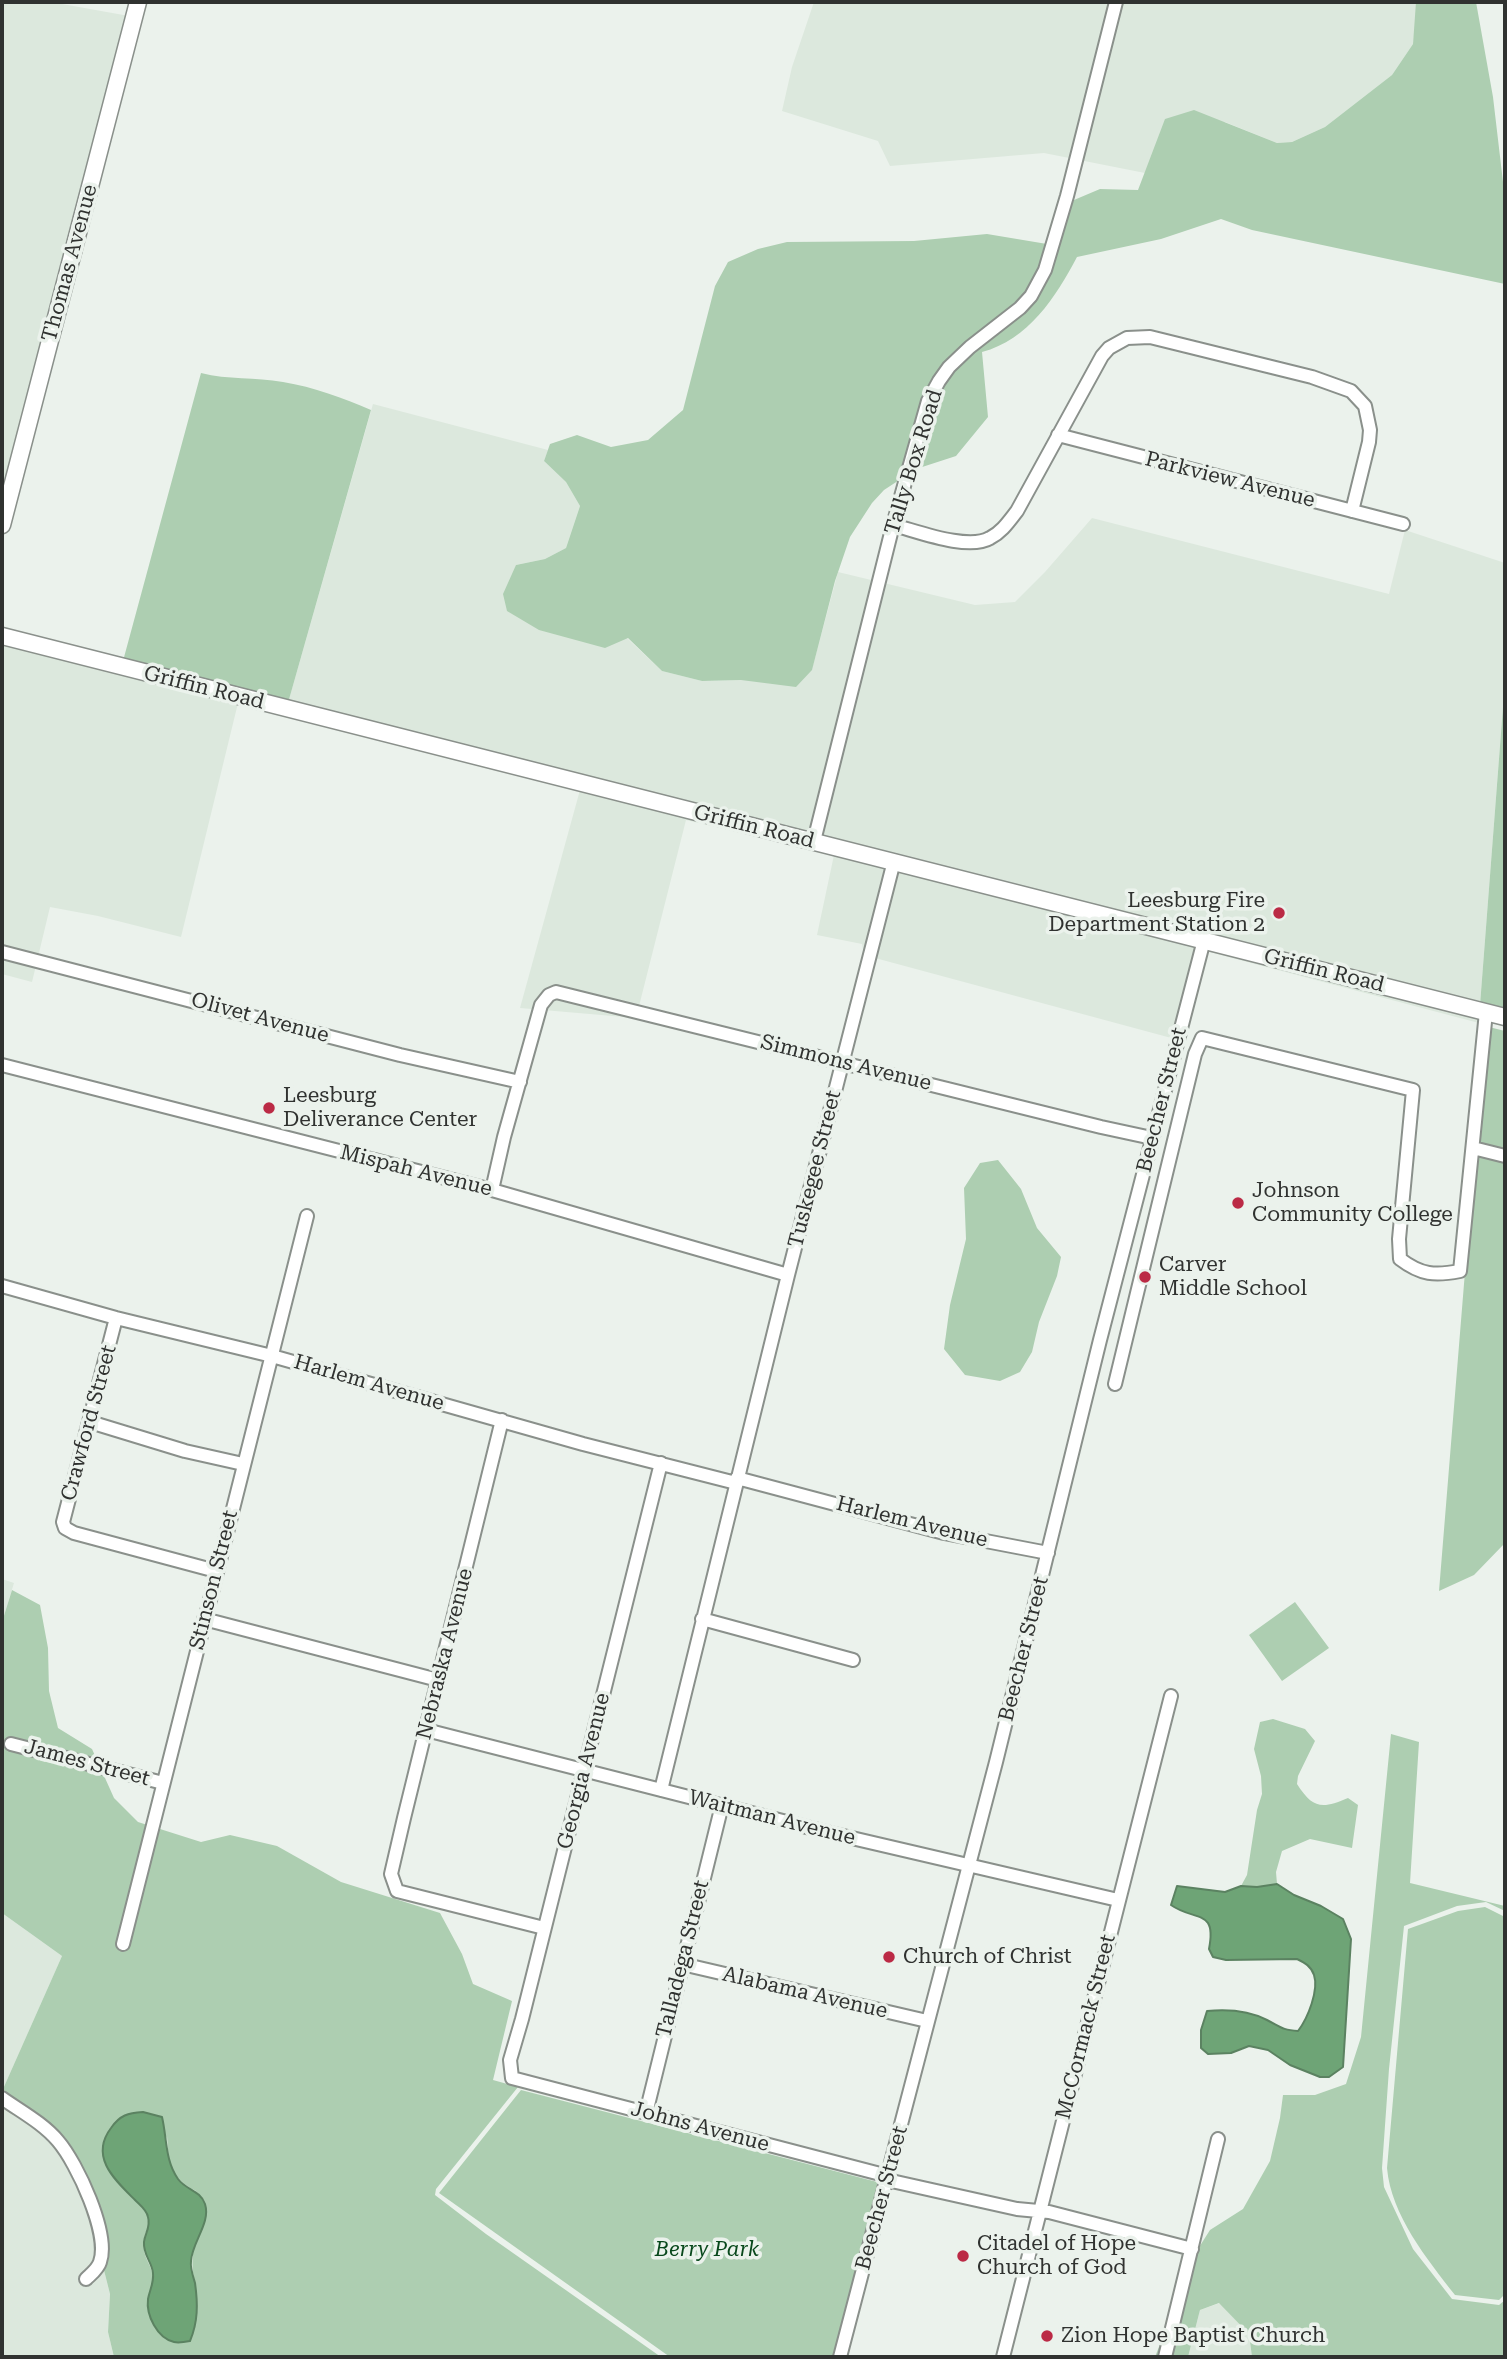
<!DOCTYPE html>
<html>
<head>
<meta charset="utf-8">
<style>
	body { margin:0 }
	#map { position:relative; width:1507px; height:2359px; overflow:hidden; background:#ebf2ec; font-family:"Roboto Serif",serif }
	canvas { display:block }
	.frame { position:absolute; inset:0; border:4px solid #303230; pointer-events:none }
</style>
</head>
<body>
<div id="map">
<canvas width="1507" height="2359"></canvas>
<div class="frame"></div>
</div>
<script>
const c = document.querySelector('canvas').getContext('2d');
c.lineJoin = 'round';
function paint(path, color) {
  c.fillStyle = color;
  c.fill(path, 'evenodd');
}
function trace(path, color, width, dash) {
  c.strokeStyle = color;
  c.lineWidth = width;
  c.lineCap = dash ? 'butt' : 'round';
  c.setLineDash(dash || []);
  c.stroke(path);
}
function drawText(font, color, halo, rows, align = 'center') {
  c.font = font + ' "Roboto Serif",serif';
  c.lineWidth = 7;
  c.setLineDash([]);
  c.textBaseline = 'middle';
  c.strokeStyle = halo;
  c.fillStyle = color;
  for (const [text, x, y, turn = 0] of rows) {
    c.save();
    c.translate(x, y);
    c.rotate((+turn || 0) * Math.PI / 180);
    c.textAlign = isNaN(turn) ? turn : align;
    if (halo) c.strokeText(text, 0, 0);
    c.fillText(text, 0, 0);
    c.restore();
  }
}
const built = new Path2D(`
	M2,2H51L129,16L2,504Z
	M814,2H1416L1417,11L1413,44L1392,75L1325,127L1292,142L1277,143L1225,122L1154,152L1145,173L1044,153L890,166L878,141L782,111L792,67Z
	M373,404L548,450L544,461L566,482L580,506L566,548L545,559L516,565L627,638L662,671L702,681L741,680L812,669L838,572L975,605L1015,602L1045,572L1092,518L1389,594L1405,530L1505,563V681L1480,1005L288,703Z
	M2,642L238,703L181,937L98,916L50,907L32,982L2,974Z
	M580,790L1479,1017V1023L1198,949L1175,1039L864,955L862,944L817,935L834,855L686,820L636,1018L520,1008Z
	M2,1579L14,1583L2,1622Z
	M2,1913L62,1956L3,2089L60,2146L88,2207L110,2294L108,2332L114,2357H2Z
	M1220,2303L1249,2334L1252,2357H1188L1200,2310Z`);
const green = new Path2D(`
	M1416,2H1476L1493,97L1505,199V284L1252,230L1221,219L1161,239L1077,257C1056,297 1028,340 982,352L988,417L956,456L916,469L884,490L872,503L850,537L835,581L812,670L796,687L741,680L702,681L662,671L628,638L605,648L539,630L507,611L503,594L516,565L545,559L566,548L580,506L566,482L544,461L550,444L577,435L611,447L648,440L683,410L715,286L728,262L758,249L787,242L914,241L987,234L1047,244L1074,200L1100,189L1138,190L1165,119L1194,110L1277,143L1292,142L1325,127L1392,75L1413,44Z
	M201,373C228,380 255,377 283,382C314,387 343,398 371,410L288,703L123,661Z
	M1505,681V1011L1480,1005Z
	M1485,1026L1505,1031V1543L1474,1575L1439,1591Z
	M998,1160L1021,1189L1037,1228L1061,1257L1057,1276L1039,1322L1032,1352L1020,1372L1000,1381L965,1375L944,1349L950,1305L966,1239L964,1188L980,1163Z
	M12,1590L40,1605L48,1648L49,1691L58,1728L92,1749L114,1798L138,1822L201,1842L230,1835L277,1846L341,1882L440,1913L462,1954L473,1984L512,2001L493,2080L518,2087L436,2189L435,2195L486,2234L661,2357H114L108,2332L110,2294L88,2207L60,2146L3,2089L62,1956L2,1913V1622ZM167,2136C169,2165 169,2177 196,2191L206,2218C194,2245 189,2255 195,2284L148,2297C162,2267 142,2266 144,2242C145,2229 150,2229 148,2213Z
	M1295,1602L1329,1648L1282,1681L1249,1635Z
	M1273,1719L1305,1729L1315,1741L1298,1776L1297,1784C1313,1809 1322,1809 1348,1798L1358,1805L1352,1848L1310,1839L1282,1851L1276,1872L1277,1884L1257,1887L1241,1886L1247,1875L1257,1810L1262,1794L1261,1776L1254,1749L1260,1722Z
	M1391,1734L1419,1742L1410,1883L1505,1906V1911L1486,1902L1457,1906L1404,1926L1389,2069L1382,2168L1384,2187L1413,2249L1452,2299L1499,2305L1505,2300V2357H1252L1249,2334L1219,2303L1200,2310L1188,2357H1155L1196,2252L1210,2230L1243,2209L1270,2161L1280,2118L1283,2095H1315L1346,2084L1361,2037Z
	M1485,1907L1505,1917V2294L1499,2300L1455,2295C1427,2259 1391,2215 1387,2168L1408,1929L1458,1911Z
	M521,2090L881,2183L838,2357H670L439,2193Z`);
const water = new Path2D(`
	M1277,1884L1294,1895L1321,1906L1343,1919L1351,1939L1343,2067L1329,2077H1320L1290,2065L1268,2050L1249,2046L1231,2053L1208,2054L1201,2048V2030L1207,2011C1228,2009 1248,2010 1267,2020C1281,2027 1282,2030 1298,2031C1308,2018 1319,1990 1314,1975C1311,1966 1305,1963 1297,1959L1226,1960L1213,1957L1209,1949C1217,1908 1195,1922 1171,1905L1177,1886L1225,1892L1241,1886L1257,1887Z
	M143,2112L162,2117C167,2138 165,2161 178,2179C186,2190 200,2190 205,2204C211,2223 192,2242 191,2261C190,2268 193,2276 195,2283C198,2304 198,2322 190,2341C185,2342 178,2343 174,2342C157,2338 146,2315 148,2299C150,2289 154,2283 153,2273C152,2262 143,2255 144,2242C145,2233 151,2227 148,2217C147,2210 140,2205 135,2200C115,2180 89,2157 111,2128C120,2115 128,2113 143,2112Z`);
const minor = new Path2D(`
	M1058,435L1403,524
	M893,525C917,531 968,551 990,538C1002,532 1009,521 1017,511L1102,356L1109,348L1127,338L1150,337L1312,377L1351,391L1365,406L1370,430L1369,442L1352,511
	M814,841L893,525L928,401L939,381L949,367L970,347L1020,308L1031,296L1045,270L1067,196L1116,2
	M2,952L400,1055L520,1082
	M2,1065L492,1190L788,1275
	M1473,1148L1505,1156
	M492,1190L504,1137L541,1005L549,995L556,992L1101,1127L1152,1138
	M2,1286L116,1318L272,1356L583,1444L736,1483
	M116,1318L63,1522L65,1528L74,1533L216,1571
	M1115,1384L1195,1054L1202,1038L1413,1090L1399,1239L1400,1259C1421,1275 1435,1276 1460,1271L1486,1012
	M502,1420L404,1818L391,1874L397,1891L544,1928
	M90,1422L185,1451L243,1464
	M661,1463L522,2019L510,2060L512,2078L888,2176
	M737,1478L944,1533L1048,1553
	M204,1619L438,1680
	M702,1619L853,1660
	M426,1730L826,1832L1118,1900
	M11,1744L163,1783
	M661,1790L788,1275L894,861
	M123,1944L307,1216
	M682,1964L927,2021
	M2,2098C20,2111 43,2123 58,2141C77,2163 110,2234 100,2262C98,2269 91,2274 86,2279
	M646,2113L722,1805
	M887,2180L1017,2209L1049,2212L1192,2249
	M840,2357L996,1762L1100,1340L1204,940
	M1003,2357L1171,1696
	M1165,2357L1218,2139`);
const tertiary = new Path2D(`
	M2,525L138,2
	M2,636L1505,1017`);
const markers = [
	[1279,913,7,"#bb2a45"],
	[269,1108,7,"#bb2a45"],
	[1238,1203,7,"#bb2a45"],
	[1145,1277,7,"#bb2a45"],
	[889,1957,7,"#bb2a45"],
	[963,2256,7,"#bb2a45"],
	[1047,2336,7,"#bb2a45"]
];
const streetNames = [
	["Thomas Avenue",70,263,-75],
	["Tally Box Road",914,462,-73],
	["Parkview Avenue",1230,480,14],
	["Griffin Road",204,688,14],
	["Griffin Road",754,827,14],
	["Griffin Road",1324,971,14],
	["Olivet Avenue",260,1018,15],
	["Simmons Avenue",846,1063,14],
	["Beecher Street",1162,1100,-76],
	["Tuskegee Street",815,1169,-76],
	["Mispah Avenue",416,1171,14],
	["Harlem Avenue",369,1383,16],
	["Crawford Street",89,1423,-75],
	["Harlem Avenue",912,1522,14],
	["Stinson Street",214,1580,-76],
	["Beecher Street",1024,1649,-76],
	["Nebraska Avenue",445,1654,-76],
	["James Street",87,1763,15],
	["Georgia Avenue",584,1771,-76],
	["Waitman Avenue",772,1818,14],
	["Talladega Street",683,1959,-76],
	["Alabama Avenue",805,1993,13],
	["McCormack Street",1086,2027,-76],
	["Johns Avenue",700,2127,15],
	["Beecher Street",882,2198,-75]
];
const poiNames = [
	["Leesburg Fire",1265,901,"right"],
	["Department Station 2",1265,925,"right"],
	["Leesburg",283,1096],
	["Deliverance Center",283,1120],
	["Johnson",1252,1191],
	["Community College",1252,1215],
	["Carver",1159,1265],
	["Middle School",1159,1289],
	["Church of Christ",903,1957],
	["Citadel of Hope",977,2244],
	["Church of God",977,2268],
	["Zion Hope Baptist Church",1061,2336]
];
const parkNames = [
	["Berry Park",707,2250]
];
paint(built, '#dce8dd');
paint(green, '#adceb1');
paint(water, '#6ea476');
trace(water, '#5b8261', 2);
trace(minor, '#8a908b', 16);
trace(tertiary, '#8a908b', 19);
trace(minor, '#fff', 12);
trace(tertiary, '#fff', 16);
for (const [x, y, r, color] of markers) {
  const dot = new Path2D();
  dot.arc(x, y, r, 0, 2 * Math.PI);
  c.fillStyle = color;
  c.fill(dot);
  trace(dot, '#ebf2ec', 2.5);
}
drawText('21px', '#303230', '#ebf2ec', streetNames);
drawText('21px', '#303230', '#ebf2ec', poiNames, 'left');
drawText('italic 21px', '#09481c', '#ebf2ec', parkNames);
</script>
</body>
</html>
